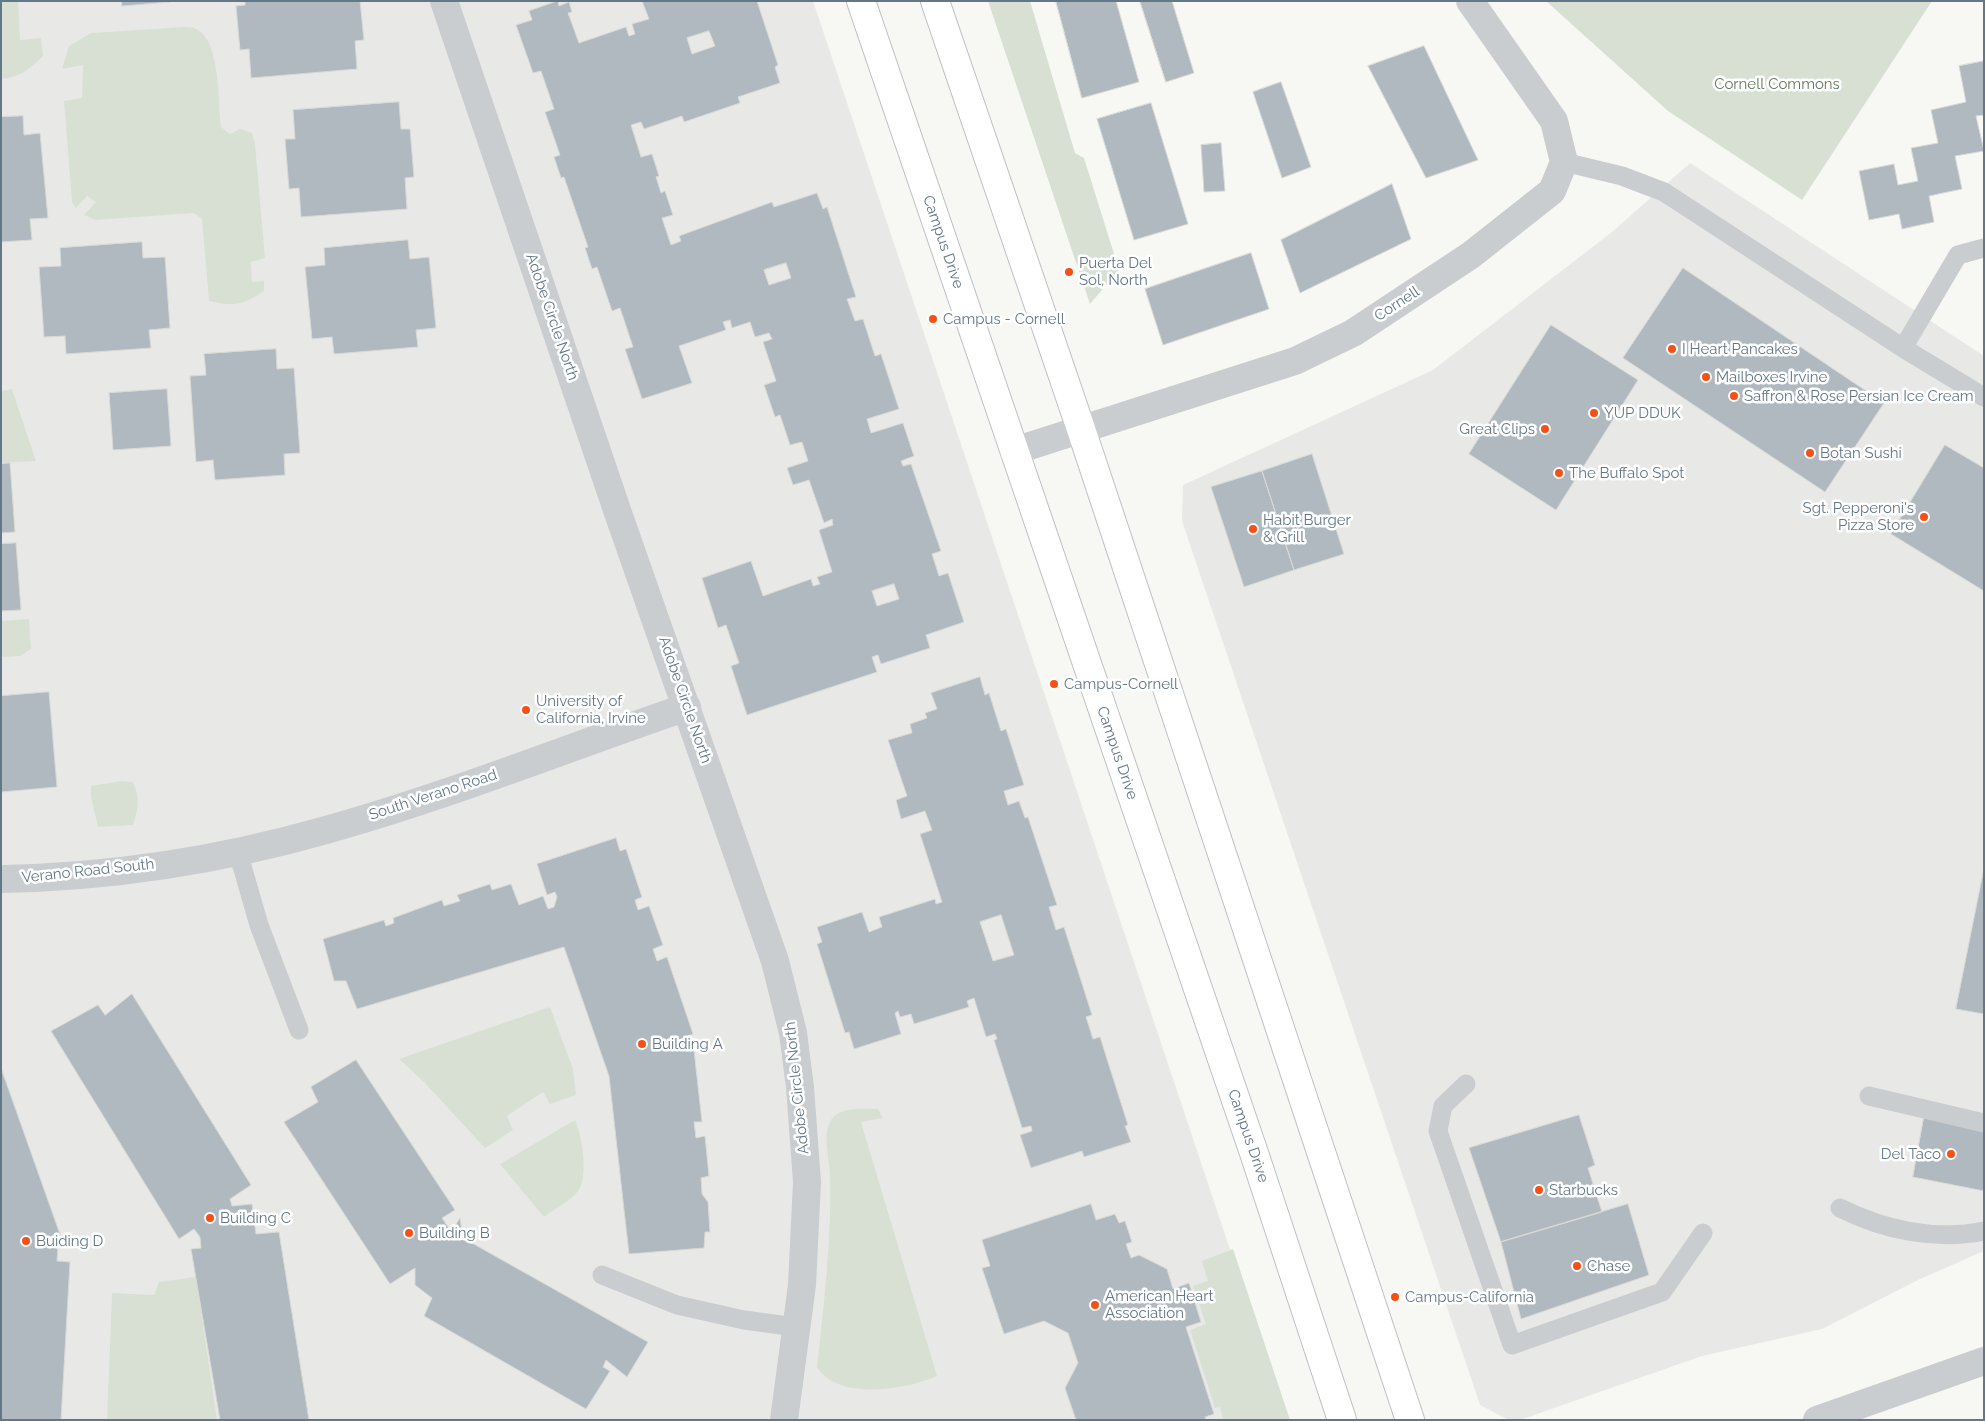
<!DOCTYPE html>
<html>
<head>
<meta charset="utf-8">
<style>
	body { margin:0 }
	#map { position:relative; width:1985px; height:1421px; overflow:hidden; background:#f7f8f4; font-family:Raleway,sans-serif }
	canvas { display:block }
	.frame { position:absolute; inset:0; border:2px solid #637788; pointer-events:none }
</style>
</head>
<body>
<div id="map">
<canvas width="1985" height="1421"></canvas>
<div class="frame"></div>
</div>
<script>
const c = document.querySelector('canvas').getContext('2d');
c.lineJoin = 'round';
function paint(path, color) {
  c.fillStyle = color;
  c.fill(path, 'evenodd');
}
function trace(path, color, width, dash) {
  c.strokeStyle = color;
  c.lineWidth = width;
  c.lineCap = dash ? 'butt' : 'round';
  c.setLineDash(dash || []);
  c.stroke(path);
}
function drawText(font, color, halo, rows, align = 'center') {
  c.font = font + ' Raleway,sans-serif';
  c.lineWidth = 5;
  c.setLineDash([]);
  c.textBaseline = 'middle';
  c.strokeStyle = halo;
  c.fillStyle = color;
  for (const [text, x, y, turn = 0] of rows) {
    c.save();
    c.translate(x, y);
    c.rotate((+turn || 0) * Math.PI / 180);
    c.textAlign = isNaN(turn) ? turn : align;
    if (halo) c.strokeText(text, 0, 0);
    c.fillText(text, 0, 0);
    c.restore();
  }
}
const built = new Path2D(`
	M1,1H813L1287,1420H1Z
	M1690,163L1984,356V1251L1918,1280L1822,1329L1702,1356L1520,1420H1509L1480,1405L1182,521L1183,485L1433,370L1612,232Z`);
const green = new Path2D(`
	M1,1H18L20,40L41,38L43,56C31,68 19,78 1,79Z
	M988,1H1030L1075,153L1084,158L1119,270L1090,304Z
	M1546,1H1932L1802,200L1668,111Z
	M185,27C188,27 193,27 196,29C221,40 218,104 221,127L230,134L240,129L252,133L255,144L265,258L251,262L252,282L264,281V291C243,305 233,307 209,301L202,219L194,213L95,220L84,215L96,202L87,196L76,208L72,202L64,101L82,98L83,65L62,69L69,46L91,33Z
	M12,389L36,461L1,463V391Z
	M29,619L31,649L20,656L1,657V621Z
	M122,781L132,782C141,795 138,811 133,825L98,827L91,797V786Z
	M550,1007L573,1069L576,1095L550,1104L543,1092L507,1116L513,1130L485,1148L424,1082L399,1059Z
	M878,1109L883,1118L861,1122L937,1376C905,1390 838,1401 817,1367C824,1303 832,1237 830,1173C829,1156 822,1135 831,1120C840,1106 864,1109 878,1109Z
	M575,1120C582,1134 589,1178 578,1191C571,1201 554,1209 544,1217L500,1164Z
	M1233,1249L1290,1420H1221L1223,1419L1220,1407L1215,1408L1190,1330L1206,1324L1193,1286L1208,1281L1202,1261Z
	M196,1277L217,1420H107L112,1293L154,1295L159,1282Z`);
const building = new Path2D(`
	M122,1H170V2L122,6Z
	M245,1H360L364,40L355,41L357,69L251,78L249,49L240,50L236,6L245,5Z
	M558,1L559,6L569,2L572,12L568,13L579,43L626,27L629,36L635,34L632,24L649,19L642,1H757L778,65L775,67L780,83L738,97L740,103L684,122L682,116L644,129L641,122L631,125L641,157L652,154L659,176L656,177L661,193L665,191L673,215L662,218L671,245L681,241L679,236L772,202L774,207L817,193L823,209L827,207L856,297L847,299L855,321L863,319L875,356L881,354L899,409L867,419L871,433L903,423L914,456L901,461L903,466L911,464L941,551L932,554L939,576L948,573L964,622L926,635L930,648L881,664L878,655L872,657L877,672L747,715L731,666L739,663L726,625L718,628L702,578L751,561L763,596L811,579L813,586L820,584L817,577L832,572L819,530L833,525L832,519L824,523L809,480L793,485L787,468L808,461L802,442L790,445L780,415L775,417L764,385L776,381L763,342L772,339L769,333L755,337L750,322L732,328L730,320L723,322L726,330L679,346L692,383L642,399L625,349L633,347L620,308L612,311L597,267L592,269L585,248L588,247L564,177L561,178L554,157L560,155L545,112L554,109L541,71L533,73L516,25L532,20L529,11ZM709,31L715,46L692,54L687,38ZM786,263L791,278L769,285L764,270ZM894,584L899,599L877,606L872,591Z
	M1056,1H1116L1139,82L1082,98Z
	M1140,1H1172L1194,73L1166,82Z
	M1424,46L1478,160L1426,178L1368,66Z
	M1984,61V115L1976,116L1984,151L1955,156L1962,189L1929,196L1934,222L1902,229L1899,214L1869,220L1859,171L1894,164L1898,185L1918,181L1911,148L1938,143L1931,110L1966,102L1959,66Z
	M1281,82L1311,167L1282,178L1253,92Z
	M399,102L401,129H410L414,177L405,178L407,209L301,217L299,188L289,189L285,139H295L293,110Z
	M1151,103L1188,224L1134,240L1097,119Z
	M23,116L24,135L40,133L48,218L30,219L32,240L1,242V117Z
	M1221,143L1225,191L1204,192L1201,145Z
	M1392,184L1411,239L1300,293L1281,240Z
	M408,240L410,259L429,257L436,328L416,330L418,347L334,354L332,337L312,339L305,267L325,265L324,248Z
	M142,242L143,258L165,257L170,328L149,330L151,348L66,354L65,336L44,337L39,267L61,266L60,248Z
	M1251,253L1269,309L1163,345L1145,289Z
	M1683,268L1884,403L1825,492L1623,358Z
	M1551,325L1638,380L1556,510L1469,454Z
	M276,349L277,369L294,368L300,453L284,454L285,475L215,480L213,460L196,462L190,376L206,375L204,354Z
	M167,389L171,446L113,450L109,393Z
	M1945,445L1984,468V591L1891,534Z
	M1312,454L1344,554L1294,570L1262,471Z
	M10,463L15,532L1,533V464Z
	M1262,471L1294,570L1244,587L1211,487Z
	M16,543L21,610L1,611V544Z
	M980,677L985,695L989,693L1001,731L1006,729L1024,785L1004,791L1008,805L1019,801L1025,818L1028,817L1057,905L1049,907L1056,930L1064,927L1092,1015L1086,1017L1093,1039L1100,1037L1128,1125L1125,1126L1131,1142L1084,1157L1082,1151L1031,1168L1020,1135L1032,1131L1031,1126L1022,1128L994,1040L997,1039L995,1034L986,1037L974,998L967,1001L969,1007L914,1024L911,1014L900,1017L898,1011L895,1013L901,1034L854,1049L849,1032L845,1033L817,944L822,942L817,927L862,912L869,932L882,927L879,917L935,899L936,904L942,902L920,834L932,830L925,811L901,819L896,800L907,796L888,740L912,733L910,724L927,718L925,713L937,709L931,693ZM1001,915L1014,955L993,961L980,922Z
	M49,692L57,787L1,792V696Z
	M616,838L620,851L626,849L642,897L635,900L638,910L649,906L663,945L653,949L657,961L667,957L693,1034L685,1037L686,1051L694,1050L702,1122H694L696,1138L705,1136L709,1176L701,1178L702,1194L708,1202L710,1232H705L704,1248L629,1254L609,1076L564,947L357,1009L346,981H334L323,939L384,920L386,926L394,923L393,918L442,900L444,906L460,901L457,895L490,884L492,890L511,884L519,905L543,896L548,909L554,907L557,897L555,892L547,895L537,864Z
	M1984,868V1014L1956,1009Z
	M132,994L251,1185L230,1199L232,1206L252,1204L256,1234L279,1232L309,1420H220L191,1249L201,1248L200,1237L194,1229L179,1239L51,1031L98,1005L105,1015Z
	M356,1060L455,1210L442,1218L448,1227L453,1229L460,1218L463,1238L648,1342L627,1377L606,1360L603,1367L610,1371L586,1409L424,1316L432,1298L415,1285V1268L390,1284L284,1122L318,1102L311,1087Z
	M1,1068L61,1237L36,1246L58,1245L57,1261L70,1262L61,1420H1Z
	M1579,1115L1595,1165L1588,1168L1602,1212L1501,1242L1469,1148Z
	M1924,1117L1984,1130V1191L1913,1177Z
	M1091,1204L1096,1220L1115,1214L1119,1223L1125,1221L1132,1242L1126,1244L1131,1258L1139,1255L1167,1269L1173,1289L1189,1283L1201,1322L1186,1327L1214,1414L1205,1417L1206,1420H1076L1065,1388L1078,1363L1068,1333L1044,1321L1004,1334L982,1268L990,1266L982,1240Z
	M1628,1204L1649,1275L1521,1319L1501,1242Z`);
const service = new Path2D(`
	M1564,162L1622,176L1664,192L1903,348L1984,397
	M1903,348L1958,255L1984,248
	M238,852L259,925L299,1030
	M1466,1084L1443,1106L1438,1131L1512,1345L1662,1292L1703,1233
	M1869,1096L1984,1123
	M1840,1208C1884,1230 1935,1241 1984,1231
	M602,1275L677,1305L744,1320L796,1327`);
const minor = new Path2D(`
	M1014,451L1295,361L1353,333L1471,255L1552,191L1564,162L1554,121L1470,1
	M1,879C110,877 221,860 326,830C448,796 567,748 687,707`);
const tertiary = new Path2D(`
	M444,1L618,513L775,961L793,1033L800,1087L807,1182L802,1285L784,1420
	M1817,1420L1984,1361`);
const secondary = new Path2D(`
	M861,1L1255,1156L1342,1420
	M935,1L1081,429L1410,1420`);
const markers = [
	[1069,272,5,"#f55117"],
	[933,319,5,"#f55117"],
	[1672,349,5,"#f55117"],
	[1706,377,5,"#f55117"],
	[1734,396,5,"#f55117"],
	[1594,413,5,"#f55117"],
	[1545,429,5,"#f55117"],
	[1810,453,5,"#f55117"],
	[1559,473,5,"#f55117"],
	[1924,517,5,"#f55117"],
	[1253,529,5,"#f55117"],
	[1054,684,5,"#f55117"],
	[526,710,5,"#f55117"],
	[642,1044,5,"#f55117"],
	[1951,1154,5,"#f55117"],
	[1539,1190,5,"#f55117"],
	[210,1218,5,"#f55117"],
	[409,1233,5,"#f55117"],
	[26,1241,5,"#f55117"],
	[1577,1266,5,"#f55117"],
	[1395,1297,5,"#f55117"],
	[1095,1305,5,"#f55117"]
];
const parkNames = [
	["Cornell Commons",1777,84]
];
const streetNames = [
	["Campus Drive",943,242,71],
	["Cornell",1397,304,-33],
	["Adobe Circle North",552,317,71],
	["Adobe Circle North",685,700,71],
	["Campus Drive",1117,753,71],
	["South Verano Road",433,795,-18],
	["Verano Road South",88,871,-6],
	["Adobe Circle North",797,1088,-96],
	["Campus Drive",1248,1136,71]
];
const poiNames = [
	["Puerta Del",1079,263],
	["Sol, North",1079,280],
	["Campus - Cornell",943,319],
	["I Heart Pancakes",1682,349],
	["Mailboxes Irvine",1716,377],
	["Saffron & Rose Persian Ice Cream",1744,396],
	["YUP DDUK",1604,413],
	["Great Clips",1535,429,"right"],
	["Botan Sushi",1820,453],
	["The Buffalo Spot",1569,473],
	["Sgt. Pepperoni's",1914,508,"right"],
	["Pizza Store",1914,525,"right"],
	["Habit Burger",1263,520],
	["& Grill",1263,537],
	["Campus-Cornell",1064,684],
	["University of",536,701],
	["California, Irvine",536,718],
	["Building A",652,1044],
	["Del Taco",1941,1154,"right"],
	["Starbucks",1549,1190],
	["Building C",220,1218],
	["Building B",419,1233],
	["Buiding D",36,1241],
	["Chase",1587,1266],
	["American Heart",1105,1296],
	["Association",1105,1313],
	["Campus-California",1405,1297]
];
paint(built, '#e8e9e7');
paint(green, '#d8e0d4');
paint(building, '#b0b9bf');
trace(building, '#d9d9d6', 1);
trace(secondary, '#bbc0c5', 30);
trace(service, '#cacdd0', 19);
trace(minor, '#cacdd0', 28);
trace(tertiary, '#cacdd0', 28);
trace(secondary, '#fff', 28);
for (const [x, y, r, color] of markers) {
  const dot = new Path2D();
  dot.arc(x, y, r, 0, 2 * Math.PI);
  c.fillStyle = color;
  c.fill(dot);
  trace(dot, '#fff', 2);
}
drawText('15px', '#64795f', '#fff', parkNames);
drawText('15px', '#637788', '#fff', streetNames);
drawText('15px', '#637788', '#fff', poiNames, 'left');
</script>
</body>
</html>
